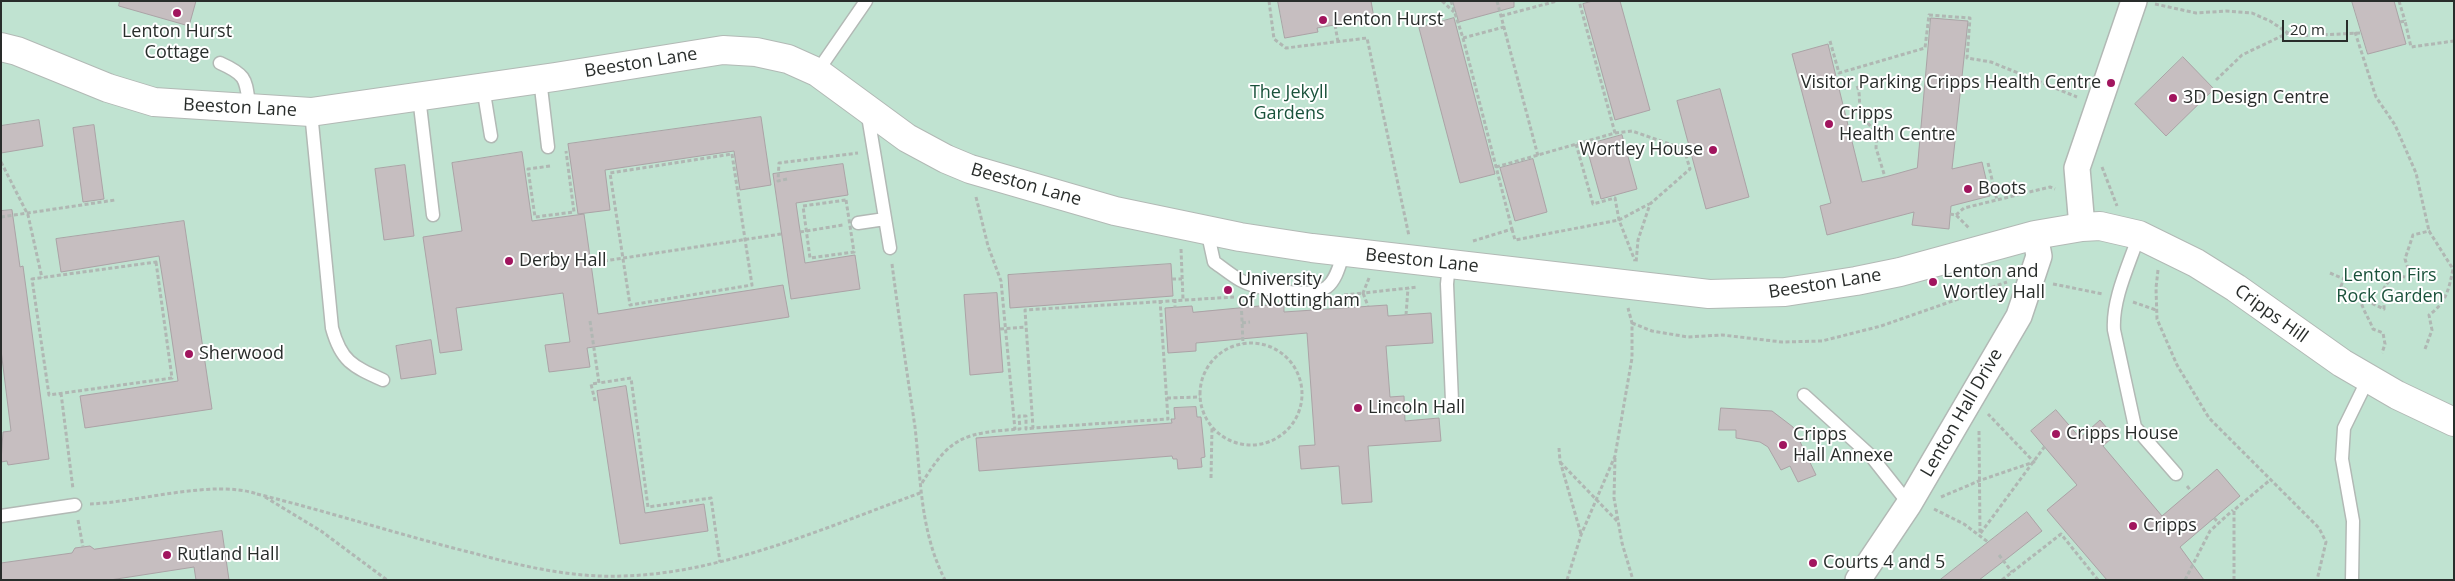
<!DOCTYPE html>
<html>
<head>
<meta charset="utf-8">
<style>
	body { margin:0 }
	#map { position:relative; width:2455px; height:581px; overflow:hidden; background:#ecf4ef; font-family:"Open Sans",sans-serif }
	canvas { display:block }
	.frame { position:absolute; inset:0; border:2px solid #292d2b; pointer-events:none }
	.scale { position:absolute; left:2282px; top:20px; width:66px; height:22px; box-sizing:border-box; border:2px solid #292d2b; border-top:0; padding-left:6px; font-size:15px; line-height:18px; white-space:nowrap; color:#292d2b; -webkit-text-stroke:4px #fff; paint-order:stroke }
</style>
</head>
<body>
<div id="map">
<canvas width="2455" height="581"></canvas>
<div class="frame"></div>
<div class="scale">20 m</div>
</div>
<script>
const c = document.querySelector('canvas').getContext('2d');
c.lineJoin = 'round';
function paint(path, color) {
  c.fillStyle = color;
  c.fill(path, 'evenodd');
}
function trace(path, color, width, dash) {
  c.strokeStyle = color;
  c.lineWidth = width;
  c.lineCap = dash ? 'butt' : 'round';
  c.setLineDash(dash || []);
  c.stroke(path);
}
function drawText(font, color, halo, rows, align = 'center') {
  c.font = font + ' "Open Sans",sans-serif';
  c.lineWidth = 4;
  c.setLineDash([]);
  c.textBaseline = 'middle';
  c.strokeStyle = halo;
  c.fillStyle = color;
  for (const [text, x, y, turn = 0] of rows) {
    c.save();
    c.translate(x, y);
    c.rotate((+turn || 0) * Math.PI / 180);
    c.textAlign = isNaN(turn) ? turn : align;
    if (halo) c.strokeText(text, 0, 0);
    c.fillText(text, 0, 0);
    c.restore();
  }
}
const green = new Path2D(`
	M1,1H2454V580H1Z`);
const building = new Path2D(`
	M120,1H196L189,26L119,6Z
	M1278,1H1371L1374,18L1317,28L1318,32L1285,38Z
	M1453,1H1514V7L1459,22Z
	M1593,1H1620L1650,110L1615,120L1583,4Z
	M2352,1H2394L2406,44L2368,54Z
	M1454,18L1495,174L1460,183L1419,28Z
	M1931,18L1968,21L1952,169L1982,162L1990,196L1951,206L1949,229L1912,225L1914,212L1827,235L1820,206L1831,203L1792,54L1828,44L1862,182L1885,177L1917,168Z
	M2183,57L2214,89L2166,136L2135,104Z
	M1720,89L1749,197L1706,209L1677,101Z
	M761,117L771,185L740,190L734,151L605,170L610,210L578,214L568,144Z
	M39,120L43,146L1,153V126Z
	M94,125L104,199L83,202L73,128Z
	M1622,135L1637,189L1601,199L1586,145Z
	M522,152L532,221L584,214L598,314L783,285L789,317L587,348L590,367L549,372L545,345L570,342L563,293L456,308L462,350L440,353L423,237L462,231L452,163Z
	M1533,159L1547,212L1515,221L1500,168Z
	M843,164L848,195L796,203L799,224L805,263L855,255L860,289L791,299L773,174Z
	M405,165L414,236L384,240L375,169Z
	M12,210L20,267L23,266L49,459L8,465L7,461L1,462L3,432L11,431L1,350V211Z
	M184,221L212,409L85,428L80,396L178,381L168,312L159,256L61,272L56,239Z
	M1171,264L1173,296L1010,308L1008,275Z
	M997,293L1003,372L970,375L964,295Z
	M1284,304V312L1387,305L1388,316L1431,313L1433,343L1386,346L1390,397L1404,396L1405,421L1439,418L1441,441L1368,446L1372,502L1342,504L1339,466L1301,469L1299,446L1315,445L1307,333L1196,343V351L1168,353L1165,308L1192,306L1193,312Z
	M431,340L436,374L401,379L396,346Z
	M626,386L645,513L704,504L708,531L620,544L597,391Z
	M1196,407L1197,417H1201L1205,457L1201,458L1202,467L1178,469L1177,459H1173L1172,456L979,471L976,438L1172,423L1171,419H1175L1174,408Z
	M1721,408L1772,411L1793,427L1816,475L1798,482L1790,466L1781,470L1768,447L1760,442L1736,438V430H1719Z
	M2056,410L2080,438L2100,420L2114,436L2103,446L2162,516L2217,469L2240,496L2180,547L2204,580H2107L2047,510L2077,485L2031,431Z
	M2027,512L2042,531L2009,557L1979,580H1940Z
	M222,531L229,580H196L194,567L110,580H1V563L72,553L75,548L90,546L94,549Z`);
const path = new Path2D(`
	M1269,1L1274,39L1286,48L1367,38L1409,236
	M1442,1L1454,12
	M1451,1L1463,38L1512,229L1473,241
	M1497,1L1538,156
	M2399,1L2405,21
	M2155,4L2196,13L2226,11L2252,13L2270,21L2288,33L2299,36L2361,33
	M1501,16L1557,1
	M2400,22L2405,21L2411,47L2454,41
	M1335,25L1338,42
	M2355,32L2376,97L2395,125L2416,173L2429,231
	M1463,38L1504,27
	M1830,41L1839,73L1925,48L1929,15L1970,18L1967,58L1991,62L2077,97
	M2216,80L2242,55L2288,33
	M1857,86C1861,95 1858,101 1861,110C1863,119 1871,127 1877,133L1876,148L1885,177
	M1615,133L1632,131L1684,149L1690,169L1650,204L1638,240L1636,263
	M1576,144L1593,204L1615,198L1619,220L1635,261
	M732,154L752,285L630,305L610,173Z
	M1,162L28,215L42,278
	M1988,163L1997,200
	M550,166L528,169L535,217L574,212L566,151
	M1496,167L1615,133L1579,1
	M2102,167L2117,206
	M787,179L778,181L779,163L858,153
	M976,197L988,246L1001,281L1015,430
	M846,200L854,252L810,258L803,206Z
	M1950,214L1956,215L1969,228
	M1956,215L1964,208L2050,187L2055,189
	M1,217L115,200
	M1512,229L1515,240L1619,220L1649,204
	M800,232L843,225
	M1181,249L1183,299
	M156,262L172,378L49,395L32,279Z
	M591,263L781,234
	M892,264C899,318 907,373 915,427C921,480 920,531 945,580
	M2158,270L2156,288L2157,319L2177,365L2209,418L2319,528L2326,542L2317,580
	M2330,273L2344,279L2341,286L2354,295L2384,309V288L2393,275L2411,278L2405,259L2413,235L2429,231L2453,269C2449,289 2446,303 2429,315L2432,330L2425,349
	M1369,278L1363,293L1418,287
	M1172,279H1182
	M2053,284L2103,294
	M1344,295L1363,293L1368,306
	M1241,298L1243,344
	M2360,298C2362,309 2369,318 2373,329L2383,333L2385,344L2382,353
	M1175,299V308
	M1160,300L1168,419L1033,428L1025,310L1234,297
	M2133,302L2156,310
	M1406,315L1408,288
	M590,321L599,383L631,378L648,507L711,498L720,562
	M1242,323L1250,322
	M1632,323L1652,331L1688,337L1722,335L1782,342L1822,341L1881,326L2007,282
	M1200 394a51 51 0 1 1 102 0a51 51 0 1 1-102 0Z
	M61,393L73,489
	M1167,398L1200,397
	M595,401L591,384L599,383
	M1979,431L1980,534L2045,446
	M1559,448L1560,461L1581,534
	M1615,458L1614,498L1622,543L1633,580
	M1560,462L1618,522
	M1211,478L1212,428
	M922,483C951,435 966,433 1020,429L1019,416H1026V429L1033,428
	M2187,486L2191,491
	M257,494C330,512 400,535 473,553C521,566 572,578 622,576C721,574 827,527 920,493
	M265,497L321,531L387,580
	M1941,497L1981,480L2034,462L1988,414
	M90,504C139,502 214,479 257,494
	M1934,509L1964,524L1988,542
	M2214,518L2218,522
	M78,520L83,547
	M1999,555L2012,572
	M1567,580L1581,535L1615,456L1632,358V323L1628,308
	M2002,580L2061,534L2098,580
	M2185,580L2210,531L2233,510
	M2234,580V510L2270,480`);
const service = new Path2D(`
	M220,63C249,76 245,80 250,110
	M817,72L866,1
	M540,79L548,147
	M483,87L491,136
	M419,97L433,215
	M867,110L890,248
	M311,112L332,328C341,361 352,366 383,380
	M858,223L885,219
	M1207,230L1214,262C1223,268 1231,275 1240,280C1256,289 1311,299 1327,287C1337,279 1340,263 1344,252
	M2139,235C2129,265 2112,299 2114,330L2135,427L2176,474
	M1449,264L1447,284L1452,401
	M1804,395L1871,456L1909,504
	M1,516L75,505
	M2352,580L2353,521L2342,459L2344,428L2368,379`);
const minor = new Path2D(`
	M2082,227L2077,168L2134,1
	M1858,580L1909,504L2019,316L2039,256L2035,235`);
const tertiary = new Path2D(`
	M1,47L17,51L108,88L154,102L311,112L555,77L723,50L756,52L788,59L817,72L907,138L946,159L970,169L1115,211L1240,237L1312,248L1709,294L1785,292L1856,281L1900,272L2035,235L2082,227L2100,226L2139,235L2196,263L2236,288L2342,363L2397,395L2454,422`);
const pathBridge = new Path2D(`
	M1000,329L1026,327`);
const markers = [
	[177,13,5,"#a1155e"],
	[1323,20,5,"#a1155e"],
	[2111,83,5,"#a1155e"],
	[2173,98,5,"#a1155e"],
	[1829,124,5,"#a1155e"],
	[1713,150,5,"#a1155e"],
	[1968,189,5,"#a1155e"],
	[509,261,5,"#a1155e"],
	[1933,282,5,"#a1155e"],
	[1228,290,5,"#a1155e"],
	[189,354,5,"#a1155e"],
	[1358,408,5,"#a1155e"],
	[2056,434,5,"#a1155e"],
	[1783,445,5,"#a1155e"],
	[2133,526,5,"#a1155e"],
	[167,555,5,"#a1155e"],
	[1813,563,5,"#a1155e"]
];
const poiNames = [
	["Lenton Hurst",1333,20],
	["Lenton Hurst",177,32,"center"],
	["Cottage",177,53,"center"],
	["Visitor Parking Cripps Health Centre",2101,83,"right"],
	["3D Design Centre",2183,98],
	["Cripps",1839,114],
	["Health Centre",1839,135],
	["Wortley House",1703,150,"right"],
	["Boots",1978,189],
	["Derby Hall",519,261],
	["Lenton and",1943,272],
	["Wortley Hall",1943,293],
	["University",1238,280],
	["of Nottingham",1238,301],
	["Sherwood",199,354],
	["Lincoln Hall",1368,408],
	["Cripps House",2066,434],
	["Cripps",1793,435],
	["Hall Annexe",1793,456],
	["Cripps",2143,526],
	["Rutland Hall",177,555],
	["Courts 4 and 5",1823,563]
];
const streetNames = [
	["Beeston Lane",641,63,-9],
	["Beeston Lane",240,108,3],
	["Beeston Lane",1026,185,16],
	["Beeston Lane",1422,261,6],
	["Beeston Lane",1825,284,-9],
	["Cripps Hill",2271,314,36],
	["Lenton Hall Drive",1962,413,-60]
];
const parkNames = [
	["The Jekyll",1289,93],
	["Gardens",1289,114],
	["Lenton Firs",2390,276],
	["Rock Garden",2390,297]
];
paint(green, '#c0e3d1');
paint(building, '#c6bec0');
trace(building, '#aba3a6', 1);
trace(service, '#b2b9b5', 15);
trace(minor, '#b2b9b5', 28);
trace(tertiary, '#b2b9b5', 30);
trace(path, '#b0b7b3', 3, [4, 2.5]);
trace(service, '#fff', 12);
trace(minor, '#fff', 25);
trace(tertiary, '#fff', 28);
trace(pathBridge, '#b0b7b3', 3, [4, 2.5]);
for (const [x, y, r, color] of markers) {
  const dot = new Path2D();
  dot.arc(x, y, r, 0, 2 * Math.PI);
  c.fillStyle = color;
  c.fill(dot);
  trace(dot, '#fff', 2);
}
drawText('18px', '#292d2b', '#fff', poiNames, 'left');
drawText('18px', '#292d2b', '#fff', streetNames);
drawText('18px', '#1a523b', '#fff', parkNames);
</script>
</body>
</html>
